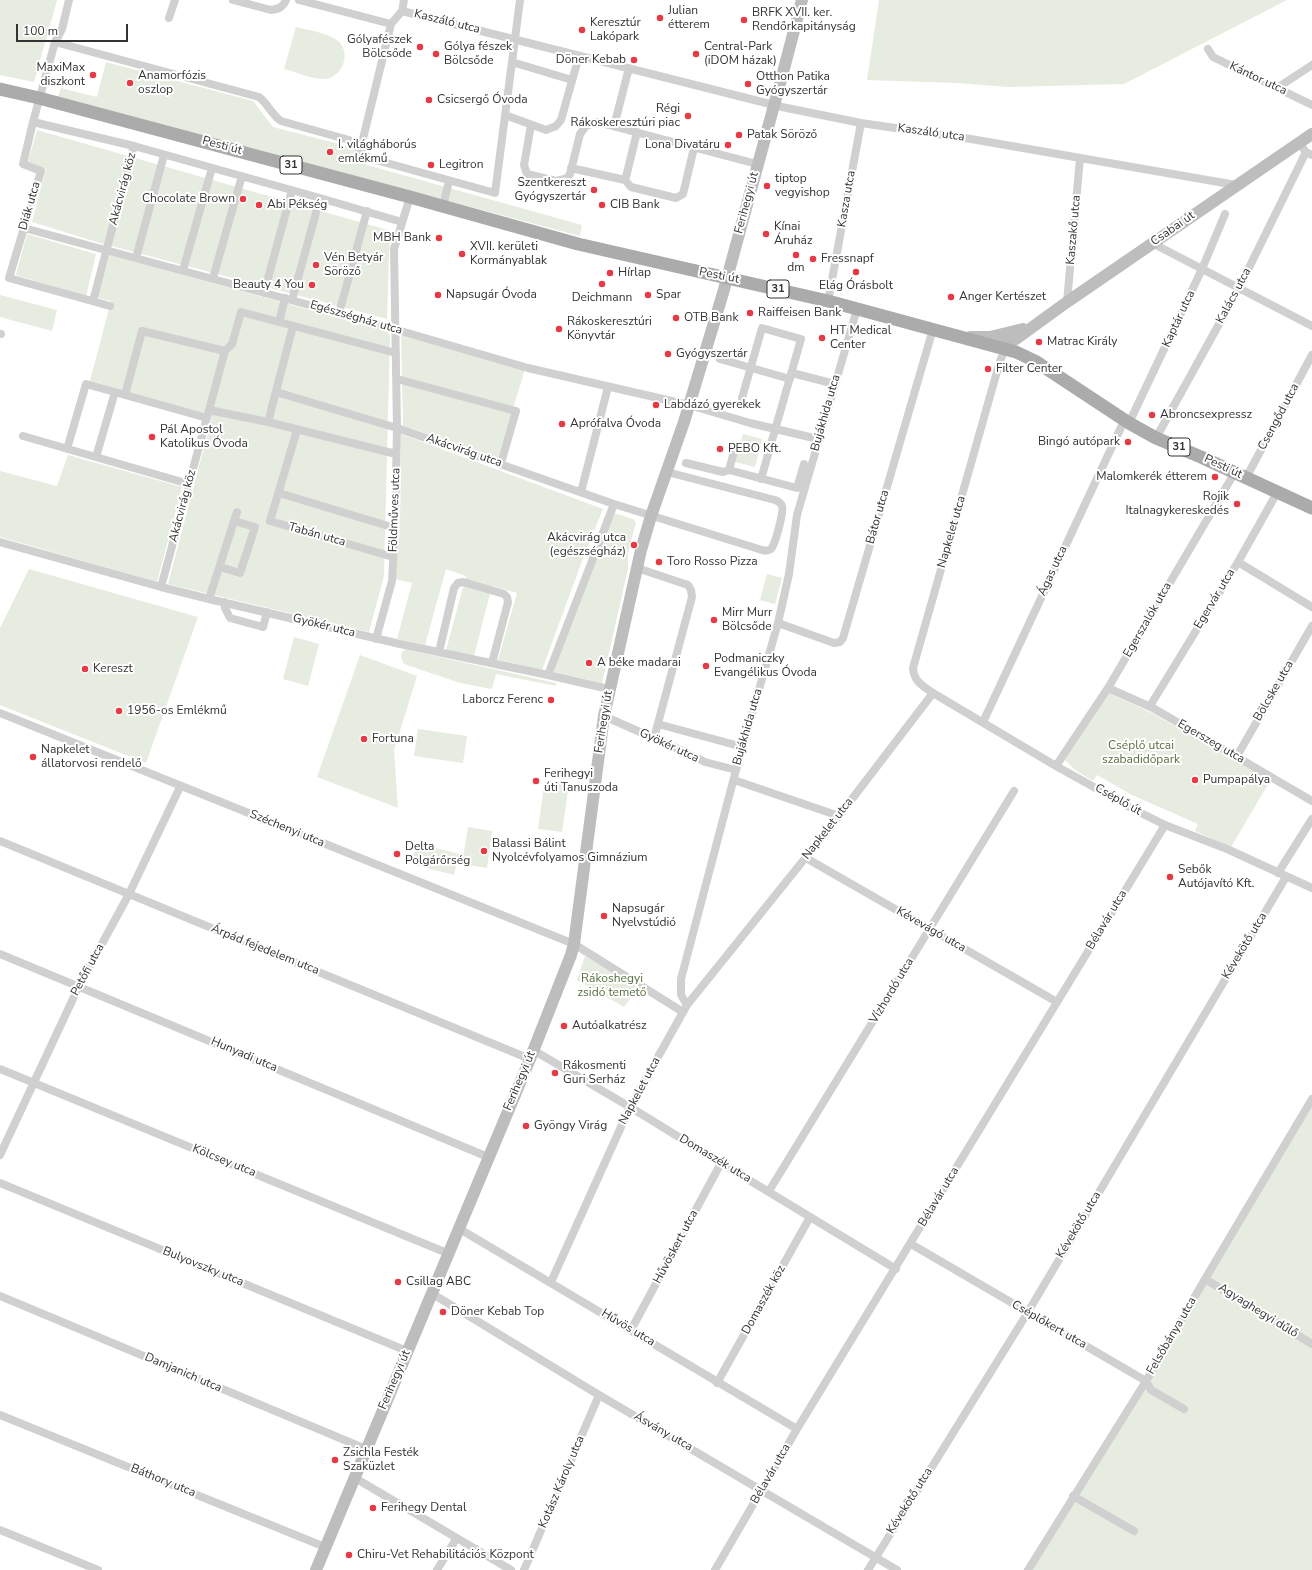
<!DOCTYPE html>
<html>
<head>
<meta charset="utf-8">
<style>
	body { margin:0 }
	#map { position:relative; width:1312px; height:1570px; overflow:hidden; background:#fff; font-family:"Nunito Sans",sans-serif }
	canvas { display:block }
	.scale { position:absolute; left:16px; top:24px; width:112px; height:18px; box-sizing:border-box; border:2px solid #333; border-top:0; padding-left:5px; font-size:12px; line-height:14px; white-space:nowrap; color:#333; -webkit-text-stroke:3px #fff; paint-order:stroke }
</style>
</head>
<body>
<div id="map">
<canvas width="1312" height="1570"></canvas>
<div class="scale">100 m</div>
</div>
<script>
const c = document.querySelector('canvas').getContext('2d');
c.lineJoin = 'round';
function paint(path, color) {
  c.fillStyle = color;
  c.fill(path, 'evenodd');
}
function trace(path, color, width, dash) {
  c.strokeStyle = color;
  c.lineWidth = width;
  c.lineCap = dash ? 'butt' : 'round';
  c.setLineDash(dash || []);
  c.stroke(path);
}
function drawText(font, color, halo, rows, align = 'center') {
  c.font = font + ' "Nunito Sans",sans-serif';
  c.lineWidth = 4;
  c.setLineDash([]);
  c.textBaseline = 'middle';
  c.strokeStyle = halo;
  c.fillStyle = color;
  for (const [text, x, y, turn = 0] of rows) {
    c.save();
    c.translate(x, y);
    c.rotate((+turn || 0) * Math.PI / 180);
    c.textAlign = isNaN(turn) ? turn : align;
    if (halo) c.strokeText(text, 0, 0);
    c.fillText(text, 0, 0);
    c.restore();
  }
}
const green = new Path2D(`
	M0,0H57L34,82L0,75Z
	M879,0H1287L1124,84L1007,87L957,83L867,80Z
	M296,27C308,30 324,32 335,39C353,49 344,79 323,79C311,79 297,72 284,69Z
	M106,62L253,101L273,127L351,147L367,165L582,225L580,236L58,97L61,88L97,97Z
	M37,130L391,231L389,254L387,319L100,243L32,222L46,169L28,162Z
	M27,234L96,254L86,296L16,275Z
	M110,255L387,331L390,336L384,576L369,632L168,584L212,417L90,381L111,301L97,298Z
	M0,295L57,310L52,331L0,317Z
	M401,333L525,369L498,458L403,426Z
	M401,434L603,509L585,553L542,670L498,660L517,593L492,586L474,656L446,650L466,576L446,569L425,645L397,639L412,583L395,579L400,529Z
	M743,434L762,439L755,467L735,462Z
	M68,455L182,487L157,582L0,537V471L57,486Z
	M614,513L633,519L636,522L628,553V569L602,683L554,672L553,670Z
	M29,569L198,617L146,763L0,705V628Z
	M767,574L782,578L775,604L760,600Z
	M294,637L319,644L308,686L283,679Z
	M404,650H408L556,683V686L496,674L492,689L460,683L404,664L402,660L401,654Z
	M360,655L417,676L394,750L398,808L317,777Z
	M1109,693L1152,713L1270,781L1231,847L1195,831L1198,824L1132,795L1097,775L1093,781L1075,770L1065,760Z
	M418,729L467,736L463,763L414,756Z
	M545,780L569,784L562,832L538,829Z
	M468,827L492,831L487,868L462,864Z
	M416,843L459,854L454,875L411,864Z
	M585,956L639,987L624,1007L577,980Z
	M1312,1099V1570H1028Z`);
const street = new Path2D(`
	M69,0L62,29L55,42L33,122L23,164L41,171L9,278L110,306
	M233,0L271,10C279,9 283,7 286,0
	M299,0L391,24
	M402,11L782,107L861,123L971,139L1236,185
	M169,18L175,0
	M55,42L259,97C268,104 272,115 281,121L349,140L366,156L376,160L495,193L520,0
	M1208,49L1213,57L1312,105
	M512,62L572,80
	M1277,88L1312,65
	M505,115L546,130L556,126L561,120L579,56
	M33,122L134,146L320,198L402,222
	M531,125L524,165L527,174L556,181L567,178L570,174L580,134L586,126L597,122L757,164
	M614,126L629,68
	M1299,143L1306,152L1312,155
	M360,151L391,24L402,11L404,0
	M571,168L625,180L631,187L676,198L683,194L694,148
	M626,177L637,132
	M443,206L449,181
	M24,228L339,313L528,368L689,405L750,423L818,439
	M1152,243L1312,326
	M136,258L164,155
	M183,270L212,168
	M213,278L242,176
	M264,293L292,190
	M292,300L320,198
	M93,301L134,146
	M828,301L861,123
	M1067,302L1080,158
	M339,313L367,211
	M279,322L285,298
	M0,334H1
	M1004,352L1000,361L913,668C914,682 923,686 933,693L1056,766L1135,810L1165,825L1227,849L1312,888
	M720,359L790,379
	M792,373L835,384
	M397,379L516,411L501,463
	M276,392L397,428L614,504L762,550C765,551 768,551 771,549C775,545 784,512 782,506C781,503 778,501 775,500L667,472
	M125,395L142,331L225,351
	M742,398L762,328L801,339L761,479
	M209,410L268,422L396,454
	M268,422L293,326
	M1129,423L1202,269L1225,214
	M297,430L270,521L393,557
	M23,436L189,484
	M1156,438L1239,288L1306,152
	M67,449L86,384L207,418
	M96,457L115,392
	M686,463L723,472L729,470L797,488L804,464
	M729,470L735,448
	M1246,478L1312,355
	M581,492L608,387
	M279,493L395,528
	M0,542L161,587L209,599L400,644L548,675L609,689
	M1238,562L1312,607
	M220,567L240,573L255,527L234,521
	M637,568L688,585L691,590L692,597L654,738
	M161,587L225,351L232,344L241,312L396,353
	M209,599L237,512
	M224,602L225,608L230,618L263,627L267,612
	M778,623L834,643L840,642L843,638L933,329
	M376,639L392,581L395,528L397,428L394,249L410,197
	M439,652L454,588L458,583L463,582L504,594L507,597L508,602L492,663
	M548,675L614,504
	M1108,688L1153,708L1312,801
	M1150,706L1238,562L1278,491
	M0,713L574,944L683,1012
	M604,716L687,753L705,762L736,770
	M983,722L1124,421
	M658,724L743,747
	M1237,756L1312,626
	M1056,766L1108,688L1235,472
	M734,780L839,816
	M0,841L530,1059
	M806,858L1057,1002
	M1278,873L1312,819
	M0,954L488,1157
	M687,1005L681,995V979L736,770L778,623L789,574L797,515L857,309
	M533,1050L630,1107L721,1163L896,1269
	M0,1069L447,1253
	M0,1155L79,986L129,894L180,787
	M0,1183L407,1351
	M769,1191L1014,791
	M458,1228L797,1429
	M911,1244L1146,1381L1151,1390L1184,1409
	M1205,1279L1312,1344
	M551,1282L630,1107L687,1005L839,816L933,693
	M431,1293L599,1395L897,1570
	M0,1296L366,1449
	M631,1330L721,1163
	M717,1383L810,1217
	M0,1415L325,1547
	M355,1478L511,1570
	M1073,1496L1134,1531
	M0,1530L98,1570
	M437,1570L456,1539
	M524,1570L599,1395
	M715,1570L797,1429L1165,825
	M868,1570L1028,1312L1286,877
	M1028,1570L1146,1381L1205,1279L1312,1099`);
const secondary = new Path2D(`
	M970,337H990L1023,329
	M995,346L1016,339L1067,302L1312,134
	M316,1570L530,1059L571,955L574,944L604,716L641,550L651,516L684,422L723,293L785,65L802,0`);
const primary = new Path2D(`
	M0,89L39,98L410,197L578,244L828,301L1016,352L1035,361L1129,423L1156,438L1201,457L1312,508`);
const markers = [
	[660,18,4,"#e63946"],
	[744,20,4,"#e63946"],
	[582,30,4,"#e63946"],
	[420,47,4,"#e63946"],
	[436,54,4,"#e63946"],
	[696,54,4,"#e63946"],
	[634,60,4,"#e63946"],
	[93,75,4,"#e63946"],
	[130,83,4,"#e63946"],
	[748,84,4,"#e63946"],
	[429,100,4,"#e63946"],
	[688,116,4,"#e63946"],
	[739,135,4,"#e63946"],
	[728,145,4,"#e63946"],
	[330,152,4,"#e63946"],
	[431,165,4,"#e63946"],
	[767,186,4,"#e63946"],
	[594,190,4,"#e63946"],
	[243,199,4,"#e63946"],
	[259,205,4,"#e63946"],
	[602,205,4,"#e63946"],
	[766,234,4,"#e63946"],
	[439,238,4,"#e63946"],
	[462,254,4,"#e63946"],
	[796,255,4,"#e63946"],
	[813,259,4,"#e63946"],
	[316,265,4,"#e63946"],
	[856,272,4,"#e63946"],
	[610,273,4,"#e63946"],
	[602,284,4,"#e63946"],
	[312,285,4,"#e63946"],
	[438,295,4,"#e63946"],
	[648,295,4,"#e63946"],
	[951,297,4,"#e63946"],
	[750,313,4,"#e63946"],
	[676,318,4,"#e63946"],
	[559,329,4,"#e63946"],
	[822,338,4,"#e63946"],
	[1039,342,4,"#e63946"],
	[668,354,4,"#e63946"],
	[988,369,4,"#e63946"],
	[656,405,4,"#e63946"],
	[1152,415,4,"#e63946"],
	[562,424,4,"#e63946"],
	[152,437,4,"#e63946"],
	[1128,442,4,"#e63946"],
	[720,449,4,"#e63946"],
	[1215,477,4,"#e63946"],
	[1237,504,4,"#e63946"],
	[634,545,4,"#e63946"],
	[659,562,4,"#e63946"],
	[714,620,4,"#e63946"],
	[589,663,4,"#e63946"],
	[706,666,4,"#e63946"],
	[85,669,4,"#e63946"],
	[551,700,4,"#e63946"],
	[119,711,4,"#e63946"],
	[364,739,4,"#e63946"],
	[33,757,4,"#e63946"],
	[1195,780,4,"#e63946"],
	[536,781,4,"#e63946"],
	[484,851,4,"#e63946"],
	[397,854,4,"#e63946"],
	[1170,877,4,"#e63946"],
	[604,916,4,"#e63946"],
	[564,1026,4,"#e63946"],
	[555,1073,4,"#e63946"],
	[526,1126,4,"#e63946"],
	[398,1282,4,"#e63946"],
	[443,1312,4,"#e63946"],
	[335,1460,4,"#e63946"],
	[373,1508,4,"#e63946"],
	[349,1555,4,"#e63946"]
];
const shields = [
	[291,165,22],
	[778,289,22],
	[1179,447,22]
];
const shieldNames = [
	["31",291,165],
	["31",778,289],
	["31",1179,447]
];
const poiNames = [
	["Julian",668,11],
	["étterem",668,25],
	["BRFK XVII. ker.",752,13],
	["Rendőrkapitányság",752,27],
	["Keresztúr",590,23],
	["Lakópark",590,37],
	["Gólyafészek",412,40,"right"],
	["Bölcsőde",412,54,"right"],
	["Gólya fészek",444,47],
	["Bölcsőde",444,61],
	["Central-Park",704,47],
	["(iDOM házak)",704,61],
	["Döner Kebab",626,60,"right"],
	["MaxiMax",85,68,"right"],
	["diszkont",85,82,"right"],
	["Anamorfózis",138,76],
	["oszlop",138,90],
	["Otthon Patika",756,77],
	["Gyógyszertár",756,91],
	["Csicsergő Óvoda",437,100],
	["Régi",680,109,"right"],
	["Rákoskeresztúri piac",680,123,"right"],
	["Patak Söröző",747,135],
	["I. világháborús",338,145],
	["emlékmű",338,159],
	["Lona Divatáru",720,145,"right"],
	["Legitron",439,165],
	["tiptop",775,179],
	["vegyishop",775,193],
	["Szentkereszt",586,183,"right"],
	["Gyógyszertár",586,197,"right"],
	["Chocolate Brown",235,199,"right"],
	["Abi Pékség",267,205],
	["CIB Bank",610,205],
	["Kínai",774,227],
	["Áruház",774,241],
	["MBH Bank",431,238,"right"],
	["XVII. kerületi",470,247],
	["Kormányablak",470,261],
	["Vén Betyár",324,258],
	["Söröző",324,272],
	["Fressnapf",821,259],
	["dm",796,268,"center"],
	["Hírlap",618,273],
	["Beauty 4 You",304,285,"right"],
	["Elág Órásbolt",856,286,"center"],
	["Napsugár Óvoda",446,295],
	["Spar",656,295],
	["Anger Kertészet",959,297],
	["Deichmann",602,298,"center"],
	["Raiffeisen Bank",758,313],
	["OTB Bank",684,318],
	["Rákoskeresztúri",567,322],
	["Könyvtár",567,336],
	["HT Medical",830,331],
	["Center",830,345],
	["Matrac Király",1047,342],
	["Gyógyszertár",676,354],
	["Filter Center",996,369],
	["Labdázó gyerekek",664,405],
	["Abroncsexpressz",1160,415],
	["Aprófalva Óvoda",570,424],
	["Pál Apostol",160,430],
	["Katolikus Óvoda",160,444],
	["Bingó autópark",1120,442,"right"],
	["PEBO Kft.",728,449],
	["Malomkerék étterem",1207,477,"right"],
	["Rojik",1229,497,"right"],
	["Italnagykereskedés",1229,511,"right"],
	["Akácvirág utca",626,538,"right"],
	["(egészségház)",626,552,"right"],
	["Toro Rosso Pizza",667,562],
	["Mirr Murr",722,613],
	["Bölcsőde",722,627],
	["Podmaniczky",714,659],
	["Evangélikus Óvoda",714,673],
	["A béke madarai",597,663],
	["Kereszt",93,669],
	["Laborcz Ferenc",543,700,"right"],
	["1956-os Emlékmű",127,711],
	["Fortuna",372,739],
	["Napkelet",41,750],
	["állatorvosi rendelő",41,764],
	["Ferihegyi",544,774],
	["úti Tanuszoda",544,788],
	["Pumpapálya",1203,780],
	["Balassi Bálint",492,844],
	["Nyolcévfolyamos Gimnázium",492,858],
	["Delta",405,847],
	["Polgárőrség",405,861],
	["Sebők",1178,870],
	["Autójavító Kft.",1178,884],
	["Napsugár",612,909],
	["Nyelvstúdió",612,923],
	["Autóalkatrész",572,1026],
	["Rákosmenti",563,1066],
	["Guri Serház",563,1080],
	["Gyöngy Virág",534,1126],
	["Csillag ABC",406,1282],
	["Döner Kebab Top",451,1312],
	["Zsichla Festék",343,1453],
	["Szaküzlet",343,1467],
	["Ferihegy Dental",381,1508],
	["Chiru-Vet Rehabilitációs Központ",357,1555]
];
const streetNames = [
	["Kaszáló utca",447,22,14],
	["Kántor utca",1258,79,25],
	["Kaszáló utca",931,133,8],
	["Pesti út",222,146,15],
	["Akácvirág köz",123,189,-75],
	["Kasza utca",847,199,-80],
	["Ferihegyi út",747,203,-75],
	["Diák utca",30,206,-74],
	["Csabai út",1173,229,-35],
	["Kaszakő utca",1074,230,-85],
	["Pesti út",719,276,11],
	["Kalács utca",1234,296,-62],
	["Egészségház utca",356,318,16],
	["Kaptár utca",1179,319,-65],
	["Bujákhida utca",826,413,-74],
	["Csengőd utca",1279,417,-62],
	["Akácvirág utca",464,451,19],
	["Pesti út",1223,467,25],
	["Akácvirág köz",183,506,-75],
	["Földműves utca",395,510,-88],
	["Bátor utca",878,517,-74],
	["Napkelet utca",952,532,-74],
	["Tabán utca",317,535,16],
	["Ágas utca",1053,571,-65],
	["Egervár utca",1215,599,-59],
	["Egerszalók utca",1148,620,-60],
	["Gyökér utca",324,626,14],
	["Bölcske utca",1274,691,-60],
	["Ferihegyi út",604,722,-81],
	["Bujákhida utca",748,727,-74],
	["Egerszeg utca",1211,742,30],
	["Gyökér utca",669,746,25],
	["Cséplő út",1118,800,29],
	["Széchenyi utca",287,829,22],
	["Napkelet utca",828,829,-52],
	["Bélavár utca",1107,920,-59],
	["Kévevágó utca",931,930,30],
	["Kévekötő utca",1245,946,-59],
	["Árpád fejedelem utca",265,950,22],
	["Petőfi utca",88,970,-62],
	["Vízhordó utca",892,991,-59],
	["Hunyadi utca",244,1055,23],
	["Ferihegyi út",520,1081,-67],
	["Napkelet utca",640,1091,-62],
	["Domaszék utca",715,1159,31],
	["Kölcsey utca",224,1161,22],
	["Bélavár utca",939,1197,-59],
	["Kévekötő utca",1079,1225,-59],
	["Hűvöskert utca",676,1247,-62],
	["Bulyovszky utca",203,1267,22],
	["Domaszék köz",764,1300,-61],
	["Agyaghegyi dűlő",1258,1311,32],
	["Cséplőkert utca",1049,1325,30],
	["Hűvös utca",628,1328,31],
	["Felsőbánya utca",1172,1336,-60],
	["Damjanich utca",183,1373,23],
	["Ferihegyi út",395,1380,-67],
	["Ásvány utca",663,1432,30],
	["Bélavár utca",771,1474,-60],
	["Báthory utca",163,1481,22],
	["Kotász Károly utca",562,1482,-67],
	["Kévekötő utca",910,1501,-58]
];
const parkNames = [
	["Cséplő utcai",1141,746],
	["szabadidőpark",1141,760],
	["Rákoshegyi",612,979],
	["zsidó temető",612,993]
];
paint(green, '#e6ecdf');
trace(street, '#d0d0d0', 8);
trace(secondary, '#bdbdbd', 12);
trace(primary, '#ababab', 13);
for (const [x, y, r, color] of markers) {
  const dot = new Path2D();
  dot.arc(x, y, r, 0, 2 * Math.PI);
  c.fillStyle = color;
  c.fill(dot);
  trace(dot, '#fff', 1.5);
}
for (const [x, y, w] of shields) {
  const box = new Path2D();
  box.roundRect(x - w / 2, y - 9, w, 18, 3);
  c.fillStyle = '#fff';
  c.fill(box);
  trace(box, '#333', 1);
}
drawText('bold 11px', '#333', null, shieldNames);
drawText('12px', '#333', '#fff', poiNames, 'left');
drawText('12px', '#333', '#fff', streetNames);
drawText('12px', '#56703f', '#fff', parkNames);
</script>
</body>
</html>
